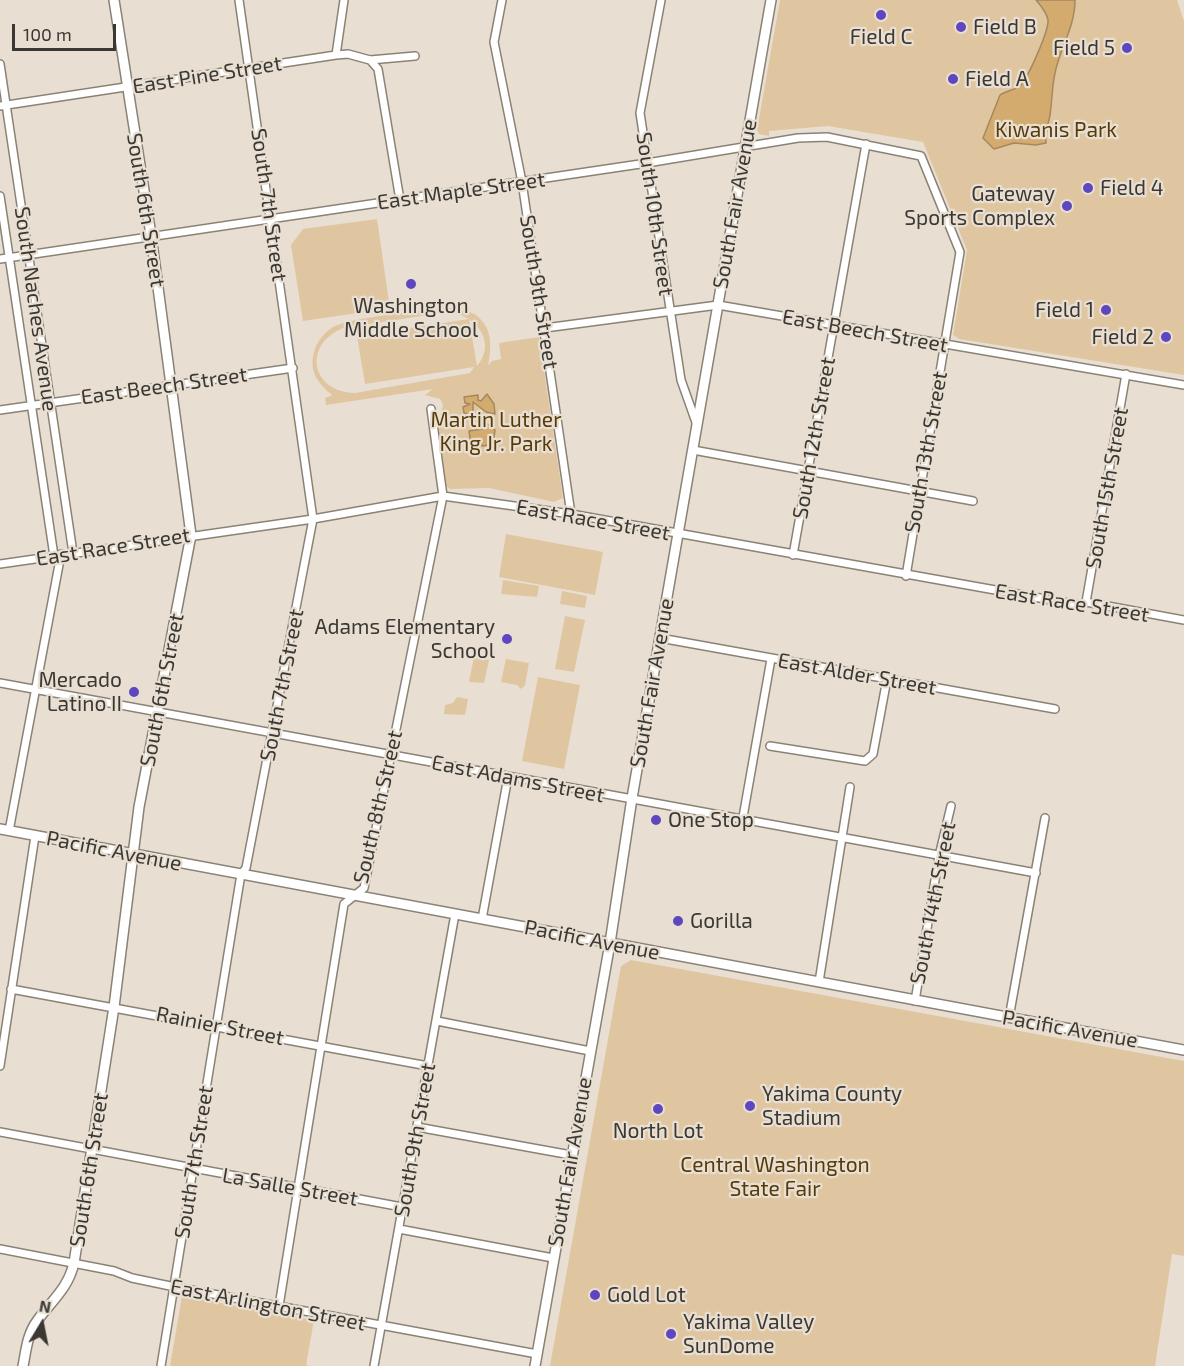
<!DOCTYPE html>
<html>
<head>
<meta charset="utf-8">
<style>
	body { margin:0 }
	#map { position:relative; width:1184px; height:1366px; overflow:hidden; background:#e8dfd2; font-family:"Exo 2",sans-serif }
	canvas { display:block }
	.north { position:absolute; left:12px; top:1294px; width:60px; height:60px; -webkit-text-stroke:4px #e8dfd2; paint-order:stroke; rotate:10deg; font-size:16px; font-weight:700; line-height:24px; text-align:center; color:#3b3833 }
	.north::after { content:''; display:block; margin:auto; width:21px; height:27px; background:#3b3833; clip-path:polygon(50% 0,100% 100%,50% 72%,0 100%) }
	.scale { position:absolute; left:12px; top:24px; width:104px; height:27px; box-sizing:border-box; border:3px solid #3b3833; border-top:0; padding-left:8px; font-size:18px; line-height:21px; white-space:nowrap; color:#3b3833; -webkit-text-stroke:4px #e8dfd2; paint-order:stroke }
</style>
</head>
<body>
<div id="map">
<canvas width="1184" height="1366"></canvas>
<div class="north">N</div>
<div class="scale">100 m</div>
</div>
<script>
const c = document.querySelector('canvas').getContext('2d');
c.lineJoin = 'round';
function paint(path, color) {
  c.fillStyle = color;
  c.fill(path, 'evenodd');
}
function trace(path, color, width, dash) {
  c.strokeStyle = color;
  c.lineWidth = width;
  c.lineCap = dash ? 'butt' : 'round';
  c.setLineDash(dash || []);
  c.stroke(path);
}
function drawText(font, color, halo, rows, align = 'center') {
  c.font = font + ' "Exo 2",sans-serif';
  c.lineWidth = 4.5;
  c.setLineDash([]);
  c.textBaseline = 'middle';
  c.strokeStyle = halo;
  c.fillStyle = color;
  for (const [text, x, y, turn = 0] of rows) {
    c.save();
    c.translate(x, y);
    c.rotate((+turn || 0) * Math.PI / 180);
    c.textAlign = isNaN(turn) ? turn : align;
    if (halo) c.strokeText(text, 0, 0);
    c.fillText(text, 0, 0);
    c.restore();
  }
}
const green = new Path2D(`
	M780,0H1177L1184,21V375L959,339L953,335L967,250L923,142L828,126L769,131V136L759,134L757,130Z
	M377,219L389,302L385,309L303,321L291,245L303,229Z
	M447,308C484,308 496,331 488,365L492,361L501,359L499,343L539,337L563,498L554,502L489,488L450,489L446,486L438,422L443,405L440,399L425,395L433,389L326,405L325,398L332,395C320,385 310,374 313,357C315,344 322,334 333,327C351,317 422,311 447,308ZM448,312C475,314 498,342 477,366L469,319L357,336L365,384L474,367L470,373L355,393C311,392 302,345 343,328Z
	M506,534L603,552L595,595L499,577Z
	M503,580L539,586L537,597L501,594Z
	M562,591L587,596L585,608L560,604Z
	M565,616L585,620L574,672L555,669Z
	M479,654L489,660L484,683L469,682L474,657Z
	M506,659L529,663L525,685L521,689L517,685L501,682Z
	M538,677L580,685L564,769L522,761Z
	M457,697L468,699L465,715L444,714L445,705L453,703Z
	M631,960L1184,1061V1256L1172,1254L1155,1366H550L621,966Z
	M182,1296L314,1320L306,1365L310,1366H170Z`);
const water = new Path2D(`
	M1036,0H1075C1075,27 1060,48 1055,73C1052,87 1052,101 1050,115C1048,126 1045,133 1046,143L1036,145L1014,143L994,149L983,138L1000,95C1006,91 1015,90 1021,85C1028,77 1049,31 1048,20C1047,13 1041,6 1036,0Z
	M487,394L494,404L495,414L486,412L473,402V412L469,415L464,413L463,407L470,404L465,403L464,397L478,395V400L481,401Z
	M486,423L495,430L494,438L489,439L490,445L482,446L480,440L477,441V444L471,445L469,431L482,429Z`);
const street = new Path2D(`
	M502,0L494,42L522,182L571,514
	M661,0L640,113L681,380L697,425
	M336,55L344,0
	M370,60L378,69L400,200
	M0,64L73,553
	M0,106L336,55L348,54L370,60L415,56
	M0,196L54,556
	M0,259L647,163L798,138L827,137L921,156L960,252L906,576
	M545,328L718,305L1184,385
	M0,410L293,368
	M693,450L973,501
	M793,555L866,144
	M0,564L313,519L443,496L571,514L1079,605L1086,602L1184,620
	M1086,602L1126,374
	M660,638L1055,709
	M0,683L1036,873
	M770,746L865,761L873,754L887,679
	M743,817L771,659
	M9,831L61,554
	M482,919L508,777
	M819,982L850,787
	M11,989L428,1066
	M915,1001L939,856L951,806
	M1009,1018L1045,818
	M437,1021L590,1051
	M0,1066L35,836
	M417,1127L571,1155
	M0,1132L402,1207
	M399,1229L553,1258
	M0,1249L114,1271L132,1278L175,1287L537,1354
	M279,1306L344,904L364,888L443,496L431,409
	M161,1366L241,874L246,868L313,519L239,0
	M374,1366L455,914`);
const secondary = new Path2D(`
	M0,829L1184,1050
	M23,1366C26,1351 27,1335 37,1321C51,1301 68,1289 74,1263L114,1007L139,807L191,535L151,235L114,0
	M535,1366L610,943L632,798L771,0`);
const markers = [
	[881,15,6,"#5e46be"],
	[961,27,6,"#5e46be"],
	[1127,48,6,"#5e46be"],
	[953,79,6,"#5e46be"],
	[1088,188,6,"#5e46be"],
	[1067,206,6,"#5e46be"],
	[411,284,6,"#5e46be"],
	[1106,310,6,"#5e46be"],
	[1166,337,6,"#5e46be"],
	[507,639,6,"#5e46be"],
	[134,692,6,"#5e46be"],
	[656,820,6,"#5e46be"],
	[678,921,6,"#5e46be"],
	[750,1106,6,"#5e46be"],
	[658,1109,6,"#5e46be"],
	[595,1295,6,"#5e46be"],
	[671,1334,6,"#5e46be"]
];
const poiNames = [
	["Field B",973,27],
	["Field C",881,37,"center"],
	["Field 5",1115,48,"right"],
	["Field A",965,79],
	["Field 4",1100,188],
	["Gateway",1055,194,"right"],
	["Sports Complex",1055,218,"right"],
	["Washington",411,306,"center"],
	["Middle School",411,330,"center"],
	["Field 1",1094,310,"right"],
	["Field 2",1154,337,"right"],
	["Adams Elementary",495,627,"right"],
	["School",495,651,"right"],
	["Mercado",122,680,"right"],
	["Latino II",122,704,"right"],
	["One Stop",668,820],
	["Gorilla",690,921],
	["Yakima County",762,1094],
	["Stadium",762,1118],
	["North Lot",658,1131,"center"],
	["Gold Lot",607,1295],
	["Yakima Valley",683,1322],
	["SunDome",683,1346]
];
const streetNames = [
	["East Pine Street",207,75,-9],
	["East Maple Street",461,191,-8],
	["South Fair Avenue",735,204,-80],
	["South 7th Street",269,205,82],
	["South 6th Street",146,210,81],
	["South 10th Street",655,214,82],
	["South 9th Street",539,292,81],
	["South Naches Avenue",36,309,82],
	["East Beech Street",865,331,10],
	["East Beech Street",164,386,-8],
	["South 12th Street",814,438,-80],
	["South 13th Street",926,452,-80],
	["South 15th Street",1107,488,-80],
	["East Race Street",593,520,10],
	["East Race Street",113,547,-9],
	["East Race Street",1072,603,9],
	["East Alder Street",857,674,10],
	["South Fair Avenue",652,683,-80],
	["South 7th Street",282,685,-79],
	["South 6th Street",162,690,-79],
	["East Adams Street",518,779,11],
	["South 8th Street",378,807,-77],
	["Pacific Avenue",114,851,11],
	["South 14th Street",933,903,-79],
	["Pacific Avenue",592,940,11],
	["Rainier Street",220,1026,11],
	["Pacific Avenue",1070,1029,10],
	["South 9th Street",415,1140,-80],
	["South 7th Street",194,1162,-81],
	["South Fair Avenue",570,1162,-80],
	["South 6th Street",89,1170,-81],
	["La Salle Street",290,1187,10],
	["East Arlington Street",268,1305,11]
];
const parkNames = [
	["Kiwanis Park",1056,130],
	["Martin Luther",496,420],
	["King Jr. Park",496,444],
	["Central Washington",775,1165],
	["State Fair",775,1189]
];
paint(green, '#dfc6a1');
paint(water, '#d3ab6f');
trace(water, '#a5885d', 1.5);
trace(street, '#8a8276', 10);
trace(secondary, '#8a8276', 12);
trace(street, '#fff', 7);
trace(secondary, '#fff', 9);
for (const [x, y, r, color] of markers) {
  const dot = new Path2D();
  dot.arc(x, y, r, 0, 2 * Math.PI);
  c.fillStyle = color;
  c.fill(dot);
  trace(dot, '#e8dfd2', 2);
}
drawText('21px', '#3b3833', '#e8dfd2', poiNames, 'left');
drawText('21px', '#3b3833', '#e8dfd2', streetNames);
drawText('21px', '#563b09', '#e8dfd2', parkNames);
</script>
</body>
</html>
